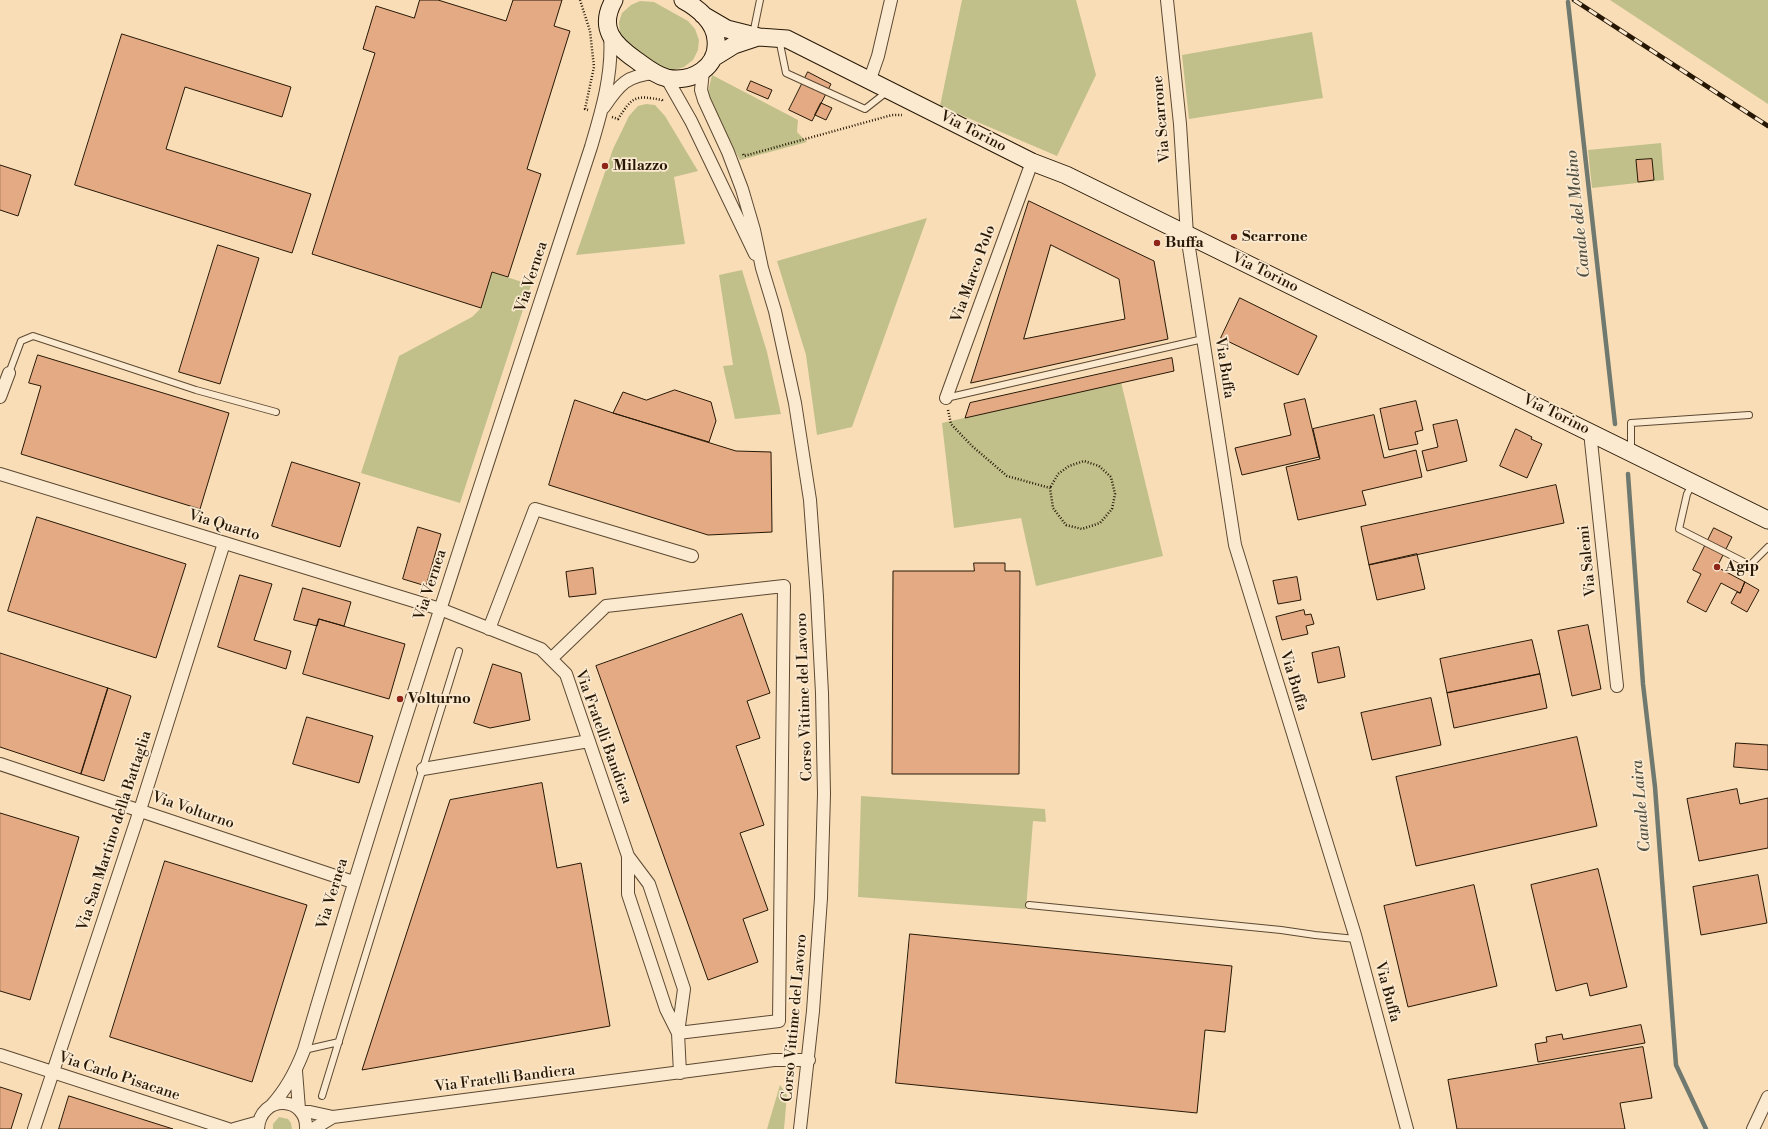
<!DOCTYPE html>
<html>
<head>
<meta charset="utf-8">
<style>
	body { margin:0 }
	canvas { display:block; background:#f9ddb6 }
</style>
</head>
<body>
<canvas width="1768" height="1129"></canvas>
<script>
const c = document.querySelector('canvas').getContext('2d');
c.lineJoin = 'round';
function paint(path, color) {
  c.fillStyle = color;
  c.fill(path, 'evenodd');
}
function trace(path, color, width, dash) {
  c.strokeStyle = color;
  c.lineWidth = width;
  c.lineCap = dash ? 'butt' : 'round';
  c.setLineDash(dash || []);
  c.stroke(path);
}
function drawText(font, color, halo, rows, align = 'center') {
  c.font = font + ' "Libre Bodoni",serif';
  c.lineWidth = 3.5;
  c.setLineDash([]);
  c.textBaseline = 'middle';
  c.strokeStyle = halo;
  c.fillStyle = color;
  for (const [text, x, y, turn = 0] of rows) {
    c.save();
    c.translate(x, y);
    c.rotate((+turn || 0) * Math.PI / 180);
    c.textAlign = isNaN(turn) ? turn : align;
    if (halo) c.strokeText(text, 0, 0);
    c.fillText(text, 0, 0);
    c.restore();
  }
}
const green = new Path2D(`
	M962,0H1076L1096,75L1057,156L940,106Z
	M1610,0H1768V104Z
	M640,1L654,2L688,21L695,29L699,40L698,50L693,60L684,67L674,70H664L626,47L620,35L619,22L622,13L631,5Z
	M1312,32L1323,98L1189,119L1182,55Z
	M712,75L798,120L797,132L807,142L740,160L712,108L708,92Z
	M646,104L655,105L665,116L698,171L674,177L685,244L576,255L613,149L629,116L638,106Z
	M1661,143L1664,180L1592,188L1588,150Z
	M927,218L852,427L817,435L806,355L777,261Z
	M742,270L767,352L781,414L735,419L723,366L733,365L719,275Z
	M492,272L531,285L460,503L361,473L399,356L472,317L481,308Z
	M1121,382L1163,556L1036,586L1021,518L954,528L942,423Z
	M861,796L1045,809L1046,822L1033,821L1026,909L858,897Z
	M780,1085L787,1095L784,1129H767Z
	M279,1117L288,1119L291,1123L292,1129H273V1124Z`);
const stream = new Path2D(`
	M1568,2L1615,424
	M1628,474L1643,684L1655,787L1676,1065L1706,1129`);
const building = new Path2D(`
	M420,0H438L506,21L513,0H562L554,26L570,31L527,169L541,174L508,277L492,272L481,308L312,254L375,53L363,49L376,6L414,18Z
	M122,34L291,87L282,117L185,87L166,149L311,194L292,253L75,185Z
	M808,72L831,84L812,121L789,110Z
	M751,81L772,90L768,99L747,90Z
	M821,103L832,108L826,120L815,115Z
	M1652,159L1654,180L1638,182L1636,160Z
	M0,165L31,175L18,216L0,210Z
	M1029,201L1154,261L1168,339L971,383ZM1051,245L1119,279L1125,319L1024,339Z
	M218,245L259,258L220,384L179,372Z
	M1240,298L1317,336L1298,375L1221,338Z
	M38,355L229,413L200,509L21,454L41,386L29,383Z
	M1172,358L1174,371L965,418L970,403Z
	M675,390L711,402L716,421L709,442L613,413L623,392L646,400Z
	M1305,399L1319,457L1242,475L1235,448L1291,435L1284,404Z
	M575,400L613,413L736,451L771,452L772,532L708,535L549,485Z
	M1416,401L1423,430L1415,432L1418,444L1389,450L1380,409Z
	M1374,415L1384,458L1416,450L1422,477L1362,491L1366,505L1298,520L1286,467L1320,459L1313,429Z
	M1457,420L1467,461L1427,471L1422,451L1438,447L1433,425Z
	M1516,429L1532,437L1531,439L1542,444L1527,478L1500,466Z
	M292,462L360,483L340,547L272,526Z
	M1556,485L1564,523L1369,565L1361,527Z
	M37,517L186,564L156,658L8,611Z
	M418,527L441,534L426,586L403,579Z
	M1714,528L1732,537L1717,567L1745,582L1740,593L1721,583L1706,612L1687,602L1701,574L1693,570Z
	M1417,554L1425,589L1377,600L1369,565Z
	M974,563H1005V571H1020L1019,774H892L893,571H974Z
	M593,568L596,594L569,597L566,572Z
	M240,575L272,584L254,640L291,651L286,669L218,647Z
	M1297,577L1301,600L1278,604L1273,581Z
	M1745,582L1759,590L1747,612L1731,603L1737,592L1740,593Z
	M303,588L351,602L344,626L319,619L317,626L294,620Z
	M1304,610L1305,615L1311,614L1314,624L1306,626L1308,634L1282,640L1276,617Z
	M742,614L770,693L747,701L760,738L736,746L764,825L740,833L768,910L743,919L758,962L708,980L596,666Z
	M319,619L405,644L389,699L303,674Z
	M1588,625L1601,689L1572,696L1558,631Z
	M1532,640L1540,674L1447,693L1440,659Z
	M1339,647L1345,677L1318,683L1312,653Z
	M0,653L108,688L81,774L0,747Z
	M493,664L521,673L530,720L490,728L474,723Z
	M1540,674L1547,708L1454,728L1447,693Z
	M108,688L131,696L104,781L81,774Z
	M1431,698L1441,745L1372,760L1361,713Z
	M307,717L373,736L359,783L293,764Z
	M1577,737L1597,826L1416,866L1396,777Z
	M1736,743L1768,745V770L1734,767Z
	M542,783L557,868L581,863L610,1026L362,1070L450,800Z
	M1737,789L1740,804L1768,798V848L1699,861L1687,799Z
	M0,813L79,837L30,1000L0,991Z
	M165,861L307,905L252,1082L110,1037Z
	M1598,869L1627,987L1590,996L1587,983L1556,991L1531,885Z
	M1758,875L1767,923L1701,935L1693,887Z
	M1474,885L1497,986L1408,1007L1384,906Z
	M910,934L1232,966L1225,1032L1205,1030L1197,1113L896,1083Z
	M1641,1025L1645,1043L1538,1062L1535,1044L1547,1042L1546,1037L1562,1034L1563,1039Z
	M1643,1047L1652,1098L1620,1103L1625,1129H1457L1448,1080Z
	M0,1087L22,1094L11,1129H0Z
	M69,1096L173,1129H59Z`);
const path = new Path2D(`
	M580,0L590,31L594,67L585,109L588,110
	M612,117L618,119C633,96 635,95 662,100L663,102
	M743,154L744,156L892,115H902
	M948,410L951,424L972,446L1007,476L1050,488L1053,508L1066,525L1082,529L1100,523L1112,509L1115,494L1111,477L1099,466L1084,461L1069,466L1058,474L1050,488`);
const lane = new Path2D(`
	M753,34L760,0
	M779,39L786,73L865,109L888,91
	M9,373L21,341L33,336L196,390L276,412
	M946,398L1203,339
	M1631,451V423L1749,415
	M1692,485L1687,494L1679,529L1750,565L1768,547
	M1029,905L1281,930L1315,935L1356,939
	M304,1050L339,1042
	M322,1096L459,651`);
const street = new Path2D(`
	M1167,0L1180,124L1187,235L1235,545L1355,935L1407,1129
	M703,71L701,90L704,100L728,152L742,189L754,230L762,268L775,311L795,403L810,500L817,597L822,693L824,794L821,898L813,1011L800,1129
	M666,77L691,121L755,254
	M870,79L878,56L891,0
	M604,107C619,85 627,75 655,73
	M0,397L9,373
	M946,398L1032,162
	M1590,432L1617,686
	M0,474L440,609L541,649L566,674L628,856L649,884L684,989L678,1033L680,1073
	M489,629L535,509L692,556
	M551,659L606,606L784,586L779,1021L678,1033
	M0,764L353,882
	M423,769L589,741
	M628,856V894L666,1009L678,1033
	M0,1055L228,1129
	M296,1071L299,1109
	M271,1106C287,1089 296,1071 304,1050C393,747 493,447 591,147C602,110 613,73 610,35
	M301,1112H310L333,1117L774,1060H809
	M34,1129L140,810L224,543
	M234,1129L259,1122
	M258,1129C260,1093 308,1096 306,1129
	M313,1129L333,1117
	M1753,1129L1768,1097`);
const secondary = new Path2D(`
	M614,0C598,28 613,44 636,60C646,67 655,75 667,78C692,83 719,67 716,40C715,22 698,8 683,0
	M703,15L727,29L759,37L787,39L1032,162L1066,175L1768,520
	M713,58L734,45L758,37`);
const rail = new Path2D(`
	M1574,0L1768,126`);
const markers = [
	[605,166,4,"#8f2418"],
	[1234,237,4,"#8f2418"],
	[1157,243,4,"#8f2418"],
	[1717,567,4,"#8f2418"],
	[400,699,4,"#8f2418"]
];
const streetNames = [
	["Via Scarrone",1162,119,-95],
	["Via Torino",973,132,27],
	["Via Torino",1265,273,26],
	["Via Marco Polo",974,274,-70],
	["Via Vernea",532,277,-72],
	["Via Buffa",1224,368,81],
	["Via Torino",1556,415,26],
	["Via Quarto",224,526,17],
	["Via Salemi",1588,561,-96],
	["Via Vernea",431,585,-72],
	["Via Buffa",1293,681,73],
	["Corso Vittime del Lavoro",805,697,-92],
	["Via Fratelli Bandiera",603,737,70],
	["Via Volturno",193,811,19],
	["Via San Martino della Battaglia",115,831,-72],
	["Via Vernea",333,894,-73],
	["Via Buffa",1387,992,75],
	["Corso Vittime del Lavoro",795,1018,-85],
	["Via Carlo Pisacane",119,1077,18],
	["Via Fratelli Bandiera",505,1079,-7]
];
const poiNames = [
	["Milazzo",613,166],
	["Scarrone",1242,237],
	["Buffa",1165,243],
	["Agip",1725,567],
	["Volturno",408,699]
];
const waterNames = [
	["Canale del Molino",1579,214,-96],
	["Canale Laira",1642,806,-95]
];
paint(green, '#c1c08b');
trace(stream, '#70796f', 4.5);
paint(building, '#e3aa83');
trace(building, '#271806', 1);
trace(lane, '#5c4932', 8);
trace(street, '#5c4932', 14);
trace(secondary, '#271806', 19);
trace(path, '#271806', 2.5, [1, 2]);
trace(lane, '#fbe9d0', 6);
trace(street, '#fbe9d0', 12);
trace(secondary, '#fbe9d0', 17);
trace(rail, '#271806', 4.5);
trace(rail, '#fbe9d0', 3, [9]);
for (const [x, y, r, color] of markers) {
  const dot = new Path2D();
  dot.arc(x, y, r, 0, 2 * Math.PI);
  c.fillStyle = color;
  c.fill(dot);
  trace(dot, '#fbe9d0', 1.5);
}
drawText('15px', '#271806', '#fbe9d0', streetNames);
drawText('bold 15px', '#271806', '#fbe9d0', poiNames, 'left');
drawText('italic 16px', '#515143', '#fbe9d0', waterNames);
</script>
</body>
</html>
